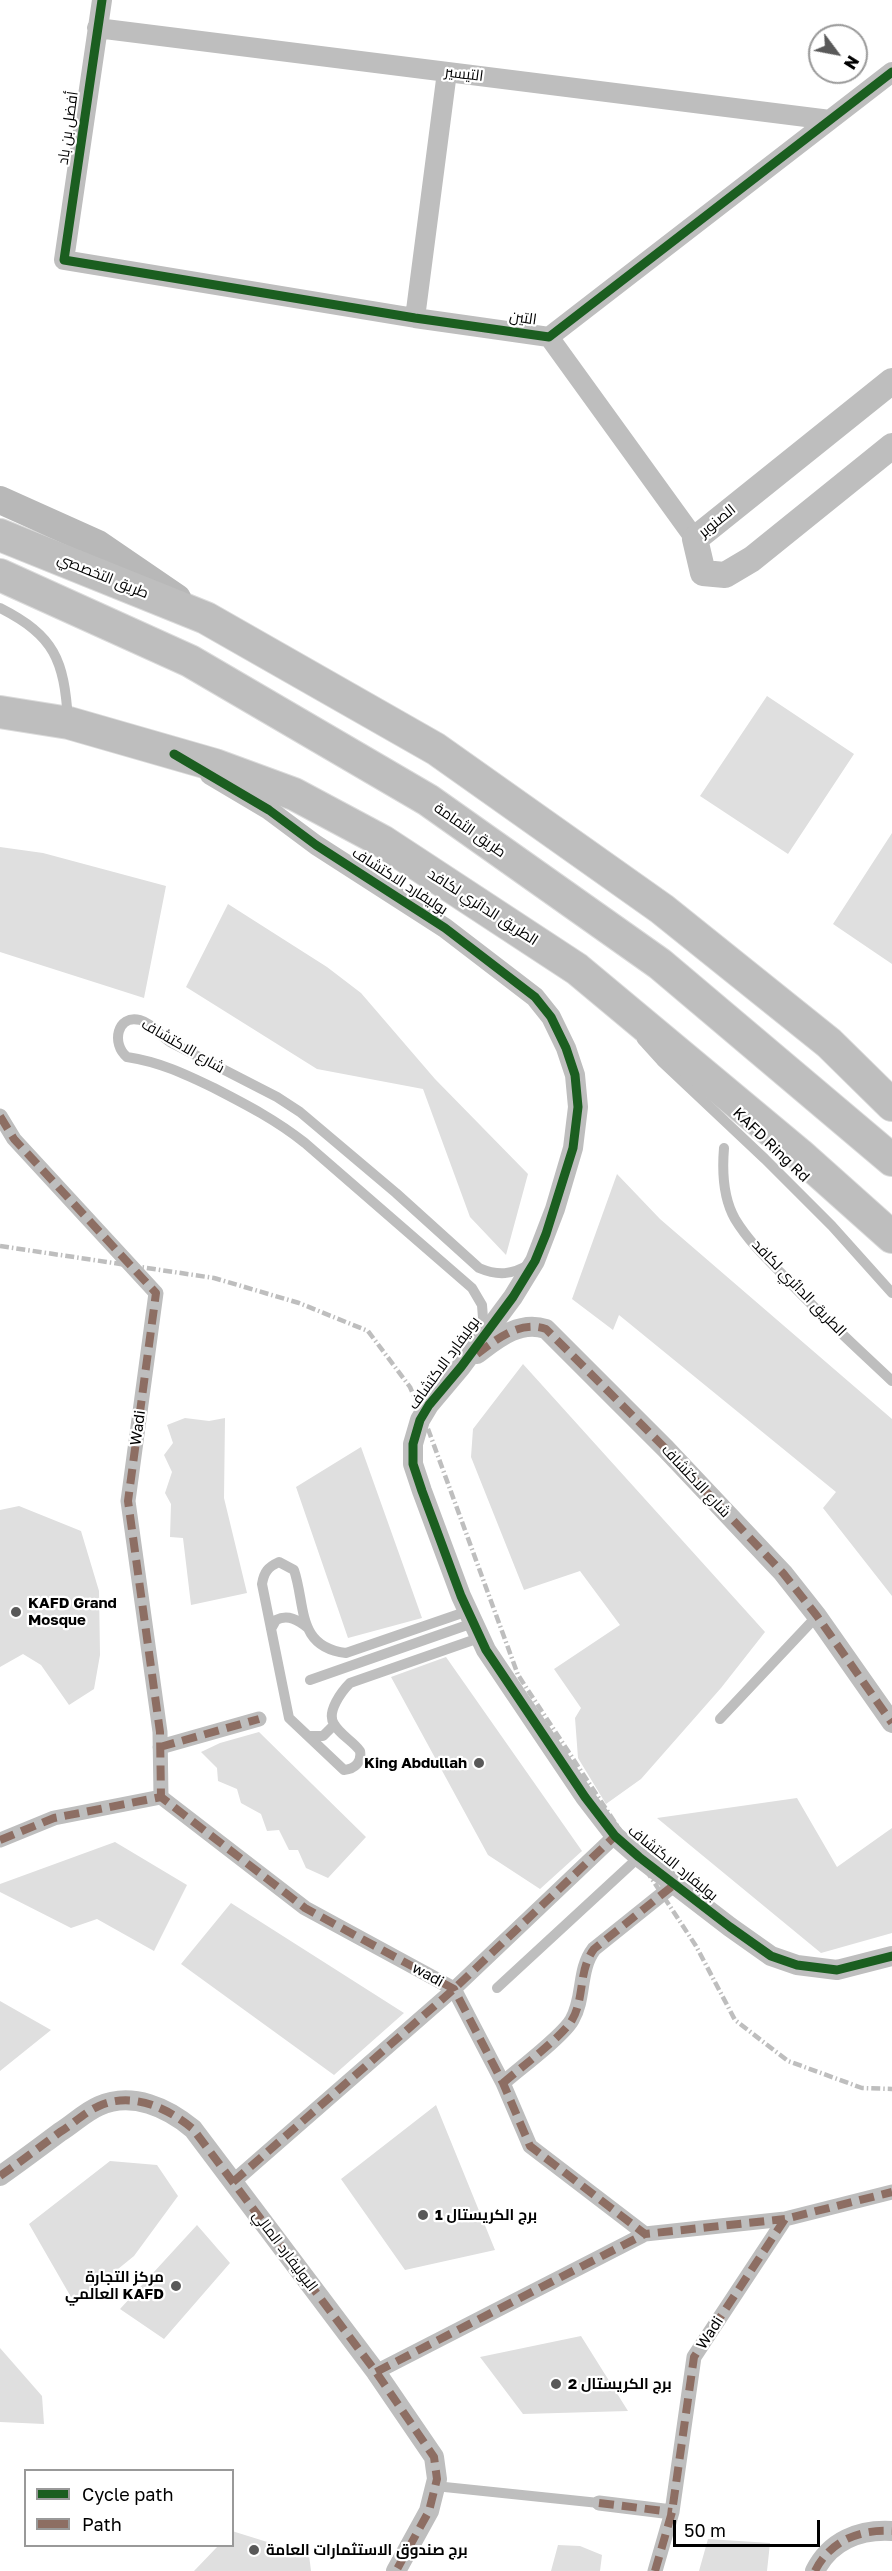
<!DOCTYPE html>
<html>
<head>
<meta charset="utf-8">
<style>
	body { margin:0 }
	#map { position:relative; width:892px; height:2571px; overflow:hidden; background:#fff; font-family:"Golos Text",sans-serif }
	canvas { display:block }
	.legend { position:absolute; left:24px; top:2469px; width:210px; height:78px; box-sizing:border-box; background:#fff; border:2px solid #999; margin:0; padding:8px 10px; list-style:none; font-size:18px; color:#000 }
	.legend li { display:flex; align-items:center; gap:12px; height:30px }
	.legend b { width:30px; border:2px solid #999 }
	.north { position:absolute; left:808px; top:24px; width:60px; height:60px; box-sizing:border-box; background:#fff; border:2px solid #999; border-radius:50%; rotate:122deg; font-size:16px; font-weight:700; line-height:24px; text-align:center; color:#000 }
	.north::after { content:''; display:block; margin:auto; width:21px; height:27px; background:#595959; clip-path:polygon(50% 0,100% 100%,50% 72%,0 100%) }
	.scale { position:absolute; left:673px; top:2520px; width:147px; height:27px; box-sizing:border-box; border:3px solid #000; border-top:0; padding-left:8px; font-size:18px; line-height:21px; white-space:nowrap; color:#000; -webkit-text-stroke:4px #fff; paint-order:stroke }
</style>
</head>
<body>
<div id="map">
<canvas width="892" height="2571"></canvas>
<ul class="legend">
<li><b style="height:8px;background:#1b5e20"></b>Cycle path</li>
<li><b style="height:8px;background:#8d6e63"></b>Path</li>
</ul>
<div class="north">N</div>
<div class="scale">50 m</div>
</div>
<script>
const c = document.querySelector('canvas').getContext('2d');
c.lineJoin = 'round';
function paint(path, color) {
  c.fillStyle = color;
  c.fill(path, 'evenodd');
}
function trace(path, color, width, dash) {
  c.strokeStyle = color;
  c.lineWidth = width;
  c.lineCap = dash ? 'butt' : 'round';
  c.setLineDash(dash || []);
  c.stroke(path);
}
function drawText(font, color, halo, rows, align = 'center') {
  c.font = font + ' "Golos Text",Cairo,sans-serif';
  c.lineWidth = 4.5;
  c.setLineDash([]);
  c.textBaseline = 'middle';
  c.strokeStyle = halo;
  c.fillStyle = color;
  for (const [text, x, y, turn = 0] of rows) {
    c.save();
    c.translate(x, y);
    c.rotate((+turn || 0) * Math.PI / 180);
    c.textAlign = isNaN(turn) ? turn : align;
    if (halo) c.strokeText(text, 0, 0);
    c.fillText(text, 0, 0);
    c.restore();
  }
}
const building = new Path2D(`
	M767,696L854,754L788,854L700,796Z
	M892,833V964L833,924Z
	M0,847L43,853L166,886L144,998L0,952Z
	M228,904L327,967L361,993L435,1079L528,1174L506,1255L470,1217L423,1089L317,1069L186,987Z
	M617,1174L660,1219L892,1419V1596L823,1508L836,1492L619,1315L613,1330L572,1299Z
	M523,1364L765,1632L721,1688L641,1779L606,1804L578,1758L575,1718L581,1708L554,1669L620,1625L580,1571L524,1590L471,1457L473,1429Z
	M185,1418L209,1421L225,1418L224,1498L247,1593L191,1605L183,1538L170,1537L171,1504L165,1493L172,1472L164,1455L173,1443L167,1425Z
	M361,1447L422,1618L348,1638L296,1487Z
	M19,1506L81,1531L99,1591L100,1655L94,1689L69,1705L41,1665L23,1654L0,1667V1510Z
	M446,1657L582,1851L540,1889L488,1855L391,1677Z
	M259,1732L366,1837L328,1878L306,1868L298,1850H289L279,1830L267,1831L261,1814L241,1803L237,1789L218,1781L217,1768L201,1752L220,1743Z
	M797,1798L837,1867L892,1828V1933L821,1953L657,1818Z
	M115,1842L187,1885L154,1951L97,1919L71,1928L0,1892V1884Z
	M231,1903L404,2013L334,2075L181,1964Z
	M0,2001L51,2030L0,2071Z
	M436,2105L495,2250L405,2270L341,2179Z
	M110,2161L157,2165L178,2196L134,2256L75,2304L29,2224Z
	M197,2225L230,2263L164,2339L120,2309Z
	M581,2336L628,2411L523,2414L480,2357Z
	M0,2348L42,2396L44,2424L0,2422Z
	M232,2531L309,2555L311,2571H194L218,2546H232Z
	M708,2539L770,2543L767,2571H699Z
	M558,2545L580,2546L602,2555L600,2571H551Z`);
const service = new Path2D(`
	M0,608C55,636 64,660 68,720
	M642,1040L661,1061L765,1159L832,1226L892,1293
	M724,1148C722,1172 723,1198 735,1219C747,1239 764,1256 780,1272C815,1310 854,1345 892,1381
	M484,1331L482,1305L472,1288L305,1143C276,1120 247,1105 214,1088C185,1074 160,1062 127,1057C111,1044 117,1014 140,1020C152,1023 160,1036 170,1042L277,1097L300,1112L396,1193L479,1268C498,1276 512,1275 530,1264
	M468,1611L346,1653C296,1647 306,1605 294,1570L279,1562C268,1567 264,1572 262,1584L289,1718L344,1770C355,1769 362,1762 360,1751C353,1741 340,1735 334,1724C326,1712 342,1691 350,1683L479,1638
	M271,1629L276,1620C288,1614 298,1620 308,1628
	M310,1680L473,1623
	M720,1719L817,1616
	M309,1736H323L334,1725
	M497,1988L639,1857
	M435,2486L599,2503`);
const pedestrian = new Path2D(`
	M0,1116L14,1139L156,1293L128,1501L160,1732L161,1797
	M160,1747L259,1719
	M0,1840L54,1818L161,1797L305,1908L454,1989L503,2083L530,2146L645,2234L785,2219
	M503,2083C519,2069 563,2036 572,2020C585,1998 578,1970 594,1949L675,1884
	M233,2182L454,1989L615,1836
	M376,2372L645,2234
	M599,2503L672,2512
	M655,2571L672,2512L694,2357L785,2219L892,2192`);
const minor = new Path2D(`
	M102,0L64,260L415,318L549,337L892,72
	M97,28L830,120
	M415,318L447,72
	M549,337L695,539
	M210,775L269,810L316,845L445,928L535,997L551,1017L566,1048L575,1075L578,1107L573,1148L555,1209L535,1261L513,1297L461,1367L429,1405L420,1420L413,1444V1464L422,1491L461,1596L486,1650L585,1797L615,1836L639,1857L730,1927L771,1956L797,1965L837,1970L892,1956
	M477,1354C497,1339 519,1320 546,1329L666,1449L783,1573L817,1616L892,1723
	M0,2176C20,2162 40,2147 60,2132C73,2124 85,2112 99,2106C132,2091 168,2108 193,2129L376,2372L434,2457L437,2479L429,2511L396,2571
	M815,2571C830,2541 859,2529 892,2531`);
const tertiary = new Path2D(`
	M892,381L695,539L703,573L725,575L752,559L892,446`);
const secondary = new Path2D(`
	M0,500L98,544L177,598`);
const primary = new Path2D(`
	M0,535L206,618L436,749L662,909L829,1043L892,1105
	M0,575L190,661L428,800L660,964L892,1160
	M0,712L69,723L215,765L294,794L382,841L577,969L799,1154L892,1237`);
const rail = new Path2D(`
	M0,1246L214,1278L299,1303L368,1331L410,1387L428,1429L518,1675L696,1946L735,2020L788,2061L862,2088L892,2089`);
const quiet = new Path2D(`
	M0,1116L14,1139L156,1293L128,1501L160,1732L161,1797
	M477,1354C497,1339 520,1320 546,1329L666,1449L783,1573L817,1616L892,1723
	M160,1747L259,1719
	M0,1840L54,1818L161,1797L305,1908L454,1989L503,2083L530,2146L645,2234L785,2219
	M503,2083C519,2069 563,2036 572,2020C585,1998 578,1970 594,1949L675,1884
	M0,2176C20,2162 40,2147 60,2132C73,2124 85,2112 99,2106C132,2091 168,2108 193,2129L376,2372L434,2457L437,2479L429,2511L396,2571
	M233,2182L454,1989L615,1836
	M376,2372L645,2234
	M599,2503L672,2512
	M655,2571L672,2512L694,2357L785,2219L892,2192
	M815,2571C830,2541 859,2529 892,2531`);
const cycleway = new Path2D(`
	M102,0L64,260L415,318L549,337L892,72
	M174,754L269,810L316,845L445,928L535,997L551,1017L566,1048L575,1075L578,1107L573,1148L546,1234L535,1261L513,1297L461,1367L429,1405L420,1420L413,1444V1464L422,1491L461,1596L486,1650L585,1797L615,1836L639,1857L730,1927L771,1956L797,1965L837,1970L892,1956`);
const markers = [
	[16,1612,6,"#595959"],
	[479,1763,6,"#595959"],
	[423,2215,6,"#595959"],
	[176,2286,6,"#595959"],
	[556,2384,6,"#595959"],
	[254,2550,6,"#595959"]
];
const streetNames = [
	["التيسير",464,74,7],
	["أفضل بن باد",68,128,-82],
	["التين",523,318,8],
	["الصنوبر",717,521,-39],
	["طريق التخصصي",103,576,22],
	["طريق الثمامة",470,830,35],
	["بوليفارد الاكتشاف",400,881,33],
	["الطريق الدائري لكافد",483,907,33],
	["شارع الاكتشاف",183,1046,30],
	["KAFD Ring Rd",771,1145,44],
	["الطريق الدائري لكافد",799,1288,46],
	["بوليفارد الاكتشاف",444,1363,-54],
	["Wadi",138,1428,-82],
	["شارع الاكتشاف",696,1481,47],
	["بوليفارد الاكتشاف",673,1863,39],
	["wadi",428,1975,29],
	["البوليفارد المالي",285,2251,53],
	["Wadi",710,2333,-57]
];
const poiNames = [
	["KAFD Grand",28,1603],
	["Mosque",28,1620],
	["King Abdullah",467,1763,"right"],
	["برج الكريستال 1",435,2215],
	["مركز التجارة",164,2277,"right"],
	["العالمي KAFD",164,2294,"right"],
	["برج الكريستال 2",568,2384],
	["برج صندوق الاستثمارات العامة",266,2550]
];
paint(building, '#dfdfdf');
trace(primary, '#dbdbdb', 34);
trace(service, '#bebebe', 10);
trace(pedestrian, '#bebebe', 15);
trace(minor, '#bebebe', 20);
trace(tertiary, '#bebebe', 26);
trace(secondary, '#b8b8b8', 28);
trace(primary, '#bebebe', 32);
trace(rail, '#bebebe', 4.5, [9, 3, 1.5, 3]);
trace(quiet, '#8d6e63', 8, [15, 8]);
trace(cycleway, '#1b5e20', 9);
for (const [x, y, r, color] of markers) {
  const dot = new Path2D();
  dot.arc(x, y, r, 0, 2 * Math.PI);
  c.fillStyle = color;
  c.fill(dot);
  trace(dot, '#fff', 2);
}
drawText('15px', '#000', '#fff', streetNames);
drawText('bold 15px', '#000', '#fff', poiNames, 'left');
</script>
</body>
</html>
